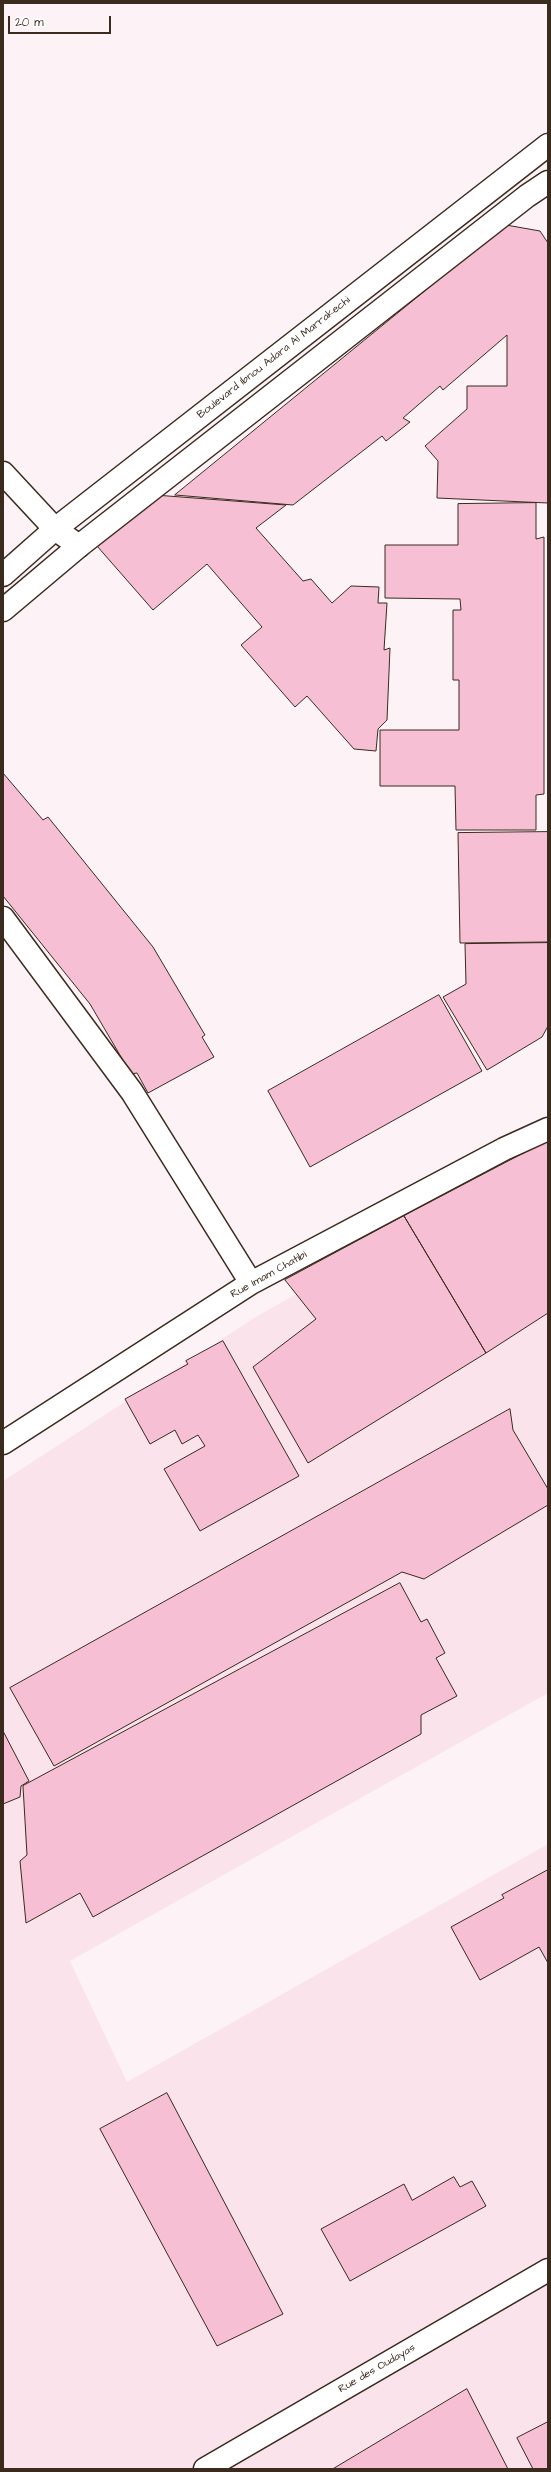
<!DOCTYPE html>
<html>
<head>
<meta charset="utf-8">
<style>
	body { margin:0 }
	#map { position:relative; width:551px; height:2472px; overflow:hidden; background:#fdf2f6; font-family:"Architects Daughter",sans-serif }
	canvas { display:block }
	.frame { position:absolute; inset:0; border:4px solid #3b2a1e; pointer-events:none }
	.scale { position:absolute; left:8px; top:16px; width:103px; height:18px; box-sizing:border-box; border:2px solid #3b2a1e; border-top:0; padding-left:5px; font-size:12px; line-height:14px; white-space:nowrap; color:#3b2a1e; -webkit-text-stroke:3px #fff; paint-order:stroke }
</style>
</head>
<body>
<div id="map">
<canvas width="551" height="2472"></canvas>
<div class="frame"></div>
<div class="scale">20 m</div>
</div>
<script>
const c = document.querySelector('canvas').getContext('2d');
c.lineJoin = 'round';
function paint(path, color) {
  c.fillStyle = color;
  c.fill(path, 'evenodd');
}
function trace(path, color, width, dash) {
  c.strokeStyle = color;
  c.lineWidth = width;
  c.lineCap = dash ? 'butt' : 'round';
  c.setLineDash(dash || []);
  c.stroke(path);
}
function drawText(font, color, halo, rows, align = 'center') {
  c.font = font + ' "Architects Daughter",sans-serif';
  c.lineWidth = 3;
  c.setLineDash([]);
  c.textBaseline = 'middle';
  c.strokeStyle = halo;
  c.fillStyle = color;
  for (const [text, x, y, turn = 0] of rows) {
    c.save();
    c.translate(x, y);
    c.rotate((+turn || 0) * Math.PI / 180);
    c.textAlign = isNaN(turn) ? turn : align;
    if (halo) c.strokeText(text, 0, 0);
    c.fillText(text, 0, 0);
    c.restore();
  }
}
const built = new Path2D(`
	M548,1154V1693L70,1961L127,2082L548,1844V2469H3V1481L259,1315Z`);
const building = new Path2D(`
	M506,225L540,231L548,243V503L437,498L438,461L425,446L467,409V386H507V335L443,390L440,386L403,418L410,422L386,441L382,436L293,505L175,495Z
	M155,495L286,505L256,528L303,581L311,579L332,603L351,586L379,587L378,603H387L384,650L390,648L387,720L378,729L376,751L354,749L307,696L295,707L241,645L262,627L207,564L153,610L97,546Z
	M536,503V539L544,537V794L536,795V830H456L455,786H380V730H459V680H453V610H461L460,599L385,598V545H458V504Z
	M3,773L43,820L48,817L153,947L205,1035L202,1037L214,1057L148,1093L137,1073L131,1074L90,1004L3,896Z
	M548,832V942L460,943L458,833Z
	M548,943V1026L542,1037L487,1070L443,997L466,984L465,944Z
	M439,995L482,1071L310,1167L268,1091Z
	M545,1142L548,1143V1313L486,1353L404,1216Z
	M404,1216L486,1353L308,1463L253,1367L316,1319L285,1280Z
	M223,1341L299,1476L200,1531L164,1469L205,1446L198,1435L182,1444L175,1430L150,1444L125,1399L188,1364L186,1361Z
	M510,1409L513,1430L548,1489V1505L424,1579L402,1572L54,1766L10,1688Z
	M400,1583L421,1622L427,1619L445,1653L436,1658L457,1696L421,1715V1734L93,1917L80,1893L26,1923L20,1861L27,1855L23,1786Z
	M3,1731L29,1781L21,1786L20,1797L3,1804Z
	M548,1870V1963L539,1947L480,1980L451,1927L504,1898L502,1895Z
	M167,2093L283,2314L217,2346L100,2129Z
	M454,2177L460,2187L472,2181L486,2206L350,2281L321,2229L404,2184L412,2200Z
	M467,2389L508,2469H333Z
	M548,2422V2469H533L517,2438Z`);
const minor = new Path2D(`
	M3,473L55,529L79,546
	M3,918L132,1092L251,1283
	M3,1443L251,1283L504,1149L548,1129`);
const tertiary = new Path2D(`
	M205,2469L548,2270`);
const secondary = new Path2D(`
	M3,575L55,529L548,145
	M3,610L79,546L527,196L548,182`);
const streetNames = [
	["Boulevard Ibnou Adara Al Marrakechi",274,358,-38],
	["Rue Imam Chatibi",269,1275,-29],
	["Rue des Oudayas",377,2369,-30]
];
paint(built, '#fbe3ec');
paint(building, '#f7bfd4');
trace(building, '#3b2a1e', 1);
trace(minor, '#3b2a1e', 25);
trace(tertiary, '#3b2a1e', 25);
trace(secondary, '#3b2a1e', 25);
trace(minor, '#fff', 22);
trace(tertiary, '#fff', 22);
trace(secondary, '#fff', 22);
drawText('11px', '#3b2a1e', '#fff', streetNames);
</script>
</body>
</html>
